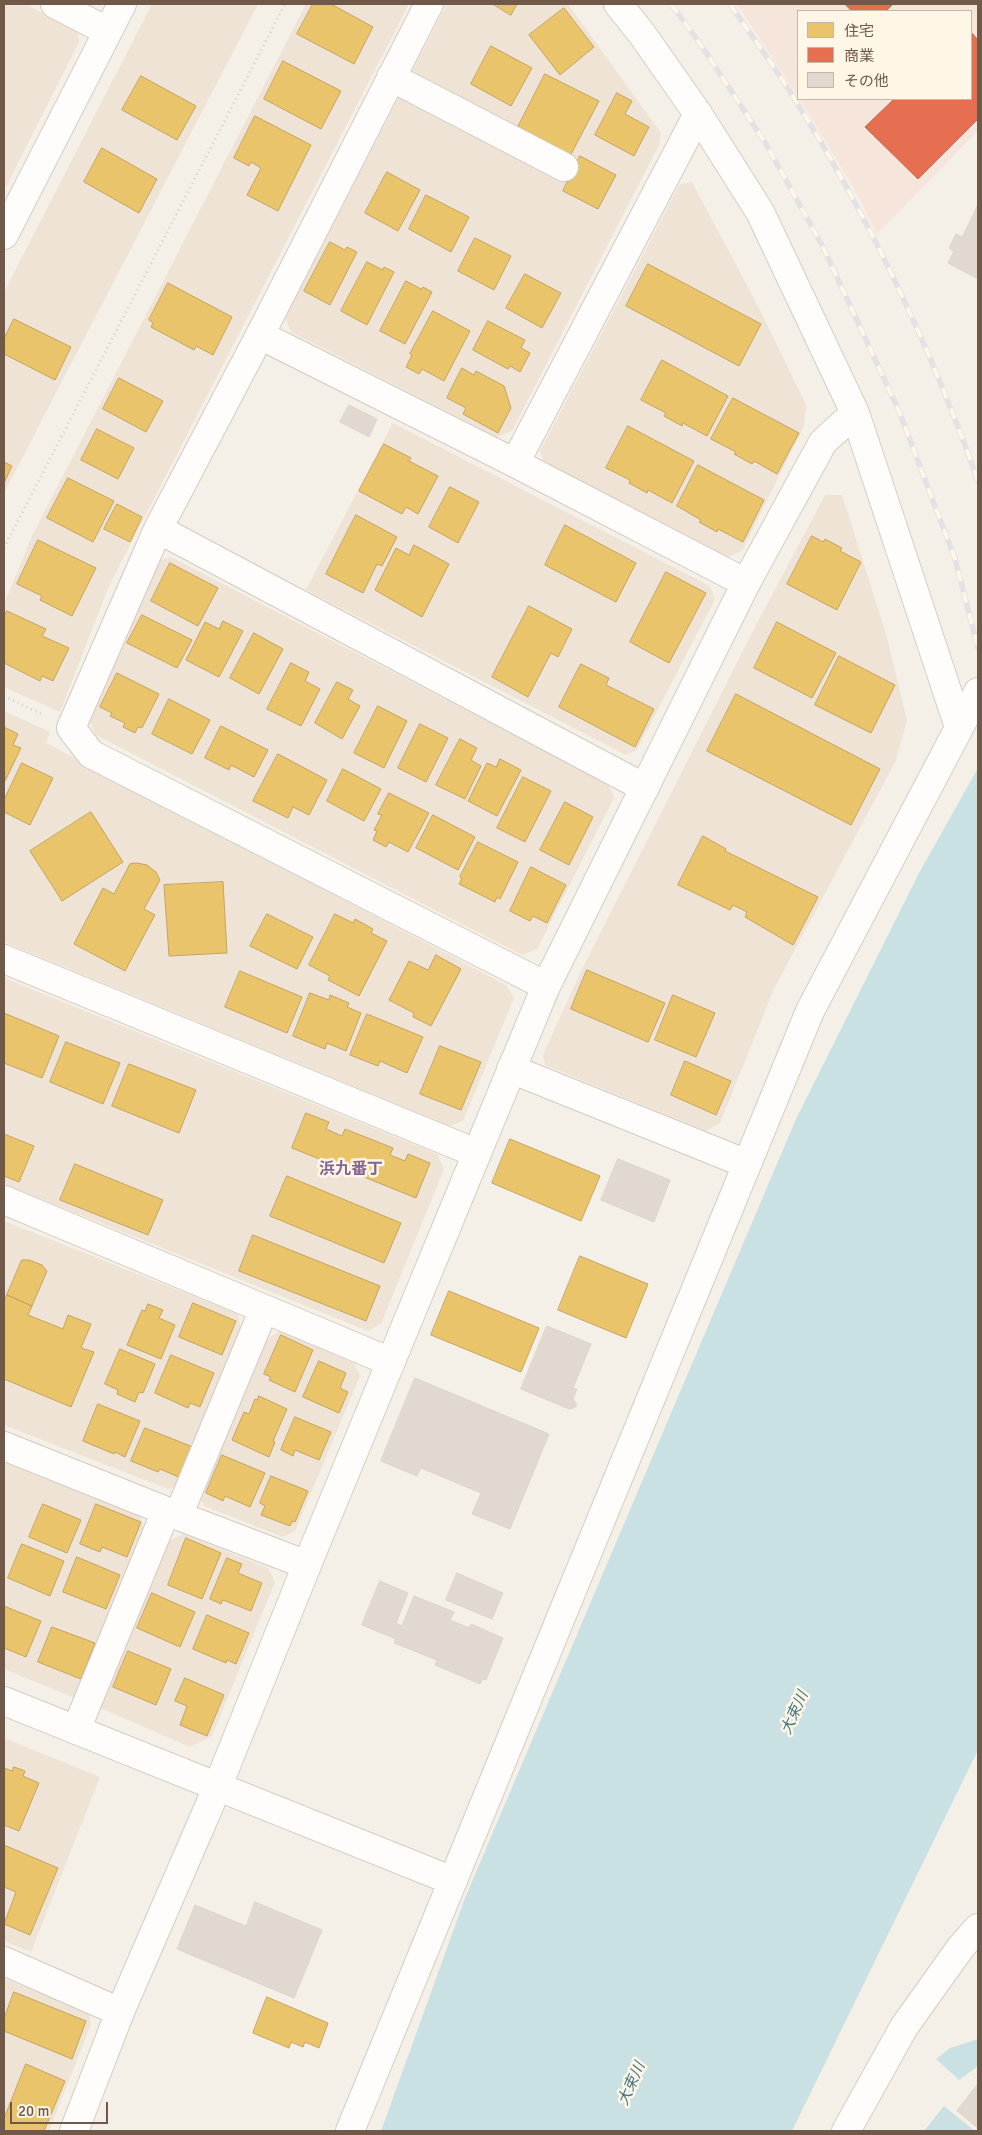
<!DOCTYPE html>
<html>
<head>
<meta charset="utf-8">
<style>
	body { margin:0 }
	#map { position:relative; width:982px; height:2135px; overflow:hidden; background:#f5f0e7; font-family:Signika,"Noto Sans JP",sans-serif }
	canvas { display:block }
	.frame { position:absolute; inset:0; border:5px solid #705949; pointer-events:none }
	.legend { position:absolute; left:797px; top:10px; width:175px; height:90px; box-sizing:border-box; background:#fef6e7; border:1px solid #c5b7a8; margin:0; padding:6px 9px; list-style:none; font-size:15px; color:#705949 }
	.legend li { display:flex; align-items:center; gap:10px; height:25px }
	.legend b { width:25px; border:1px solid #c5b7a8 }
	.scale { position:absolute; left:10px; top:2102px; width:98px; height:22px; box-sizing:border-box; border:2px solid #705949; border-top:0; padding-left:6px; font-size:15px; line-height:18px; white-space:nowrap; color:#705949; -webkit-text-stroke:4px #fef6e7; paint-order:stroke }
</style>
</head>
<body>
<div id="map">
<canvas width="982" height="2135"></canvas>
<div class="frame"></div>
<ul class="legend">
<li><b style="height:14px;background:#e9c46a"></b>住宅</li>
<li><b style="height:14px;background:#e76f51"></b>商業</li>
<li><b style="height:14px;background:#e1d8cf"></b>その他</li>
</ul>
<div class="scale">20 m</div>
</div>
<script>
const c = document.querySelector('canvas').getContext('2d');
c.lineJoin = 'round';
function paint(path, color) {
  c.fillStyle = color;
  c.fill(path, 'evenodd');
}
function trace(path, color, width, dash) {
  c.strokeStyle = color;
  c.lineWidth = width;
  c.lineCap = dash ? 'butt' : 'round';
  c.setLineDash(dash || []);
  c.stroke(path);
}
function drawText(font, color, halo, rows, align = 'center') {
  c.font = font + ' Signika,"Noto Sans JP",sans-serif';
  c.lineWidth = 5;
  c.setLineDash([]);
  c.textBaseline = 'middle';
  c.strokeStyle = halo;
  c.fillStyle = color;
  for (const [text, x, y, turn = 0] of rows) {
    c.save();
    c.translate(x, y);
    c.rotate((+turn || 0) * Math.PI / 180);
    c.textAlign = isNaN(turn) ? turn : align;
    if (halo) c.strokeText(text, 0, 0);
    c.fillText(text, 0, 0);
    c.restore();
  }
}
const residential = new Path2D(`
	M4,4H25L77,31L79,42L7,185L4,186Z
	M152,4H258L4,493V292Z
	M306,4H409L109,586L60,712L4,687V604L32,536Z
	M447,4H568L661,133L659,145L512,431L497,437L291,332L285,318Z
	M692,182L761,312L806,405L804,426L742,551L728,557L544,462L540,451L680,184Z
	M393,423L710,586L715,599L637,750L626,755L306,590Z
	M825,495H842L886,634L907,720L896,760L774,989L720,1123L706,1131L545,1065L543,1055L581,971L623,888L753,631Z
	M171,557L608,784L614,798L537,949L522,955L96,735L89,721L157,561Z
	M4,711L50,732L46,743L506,985L514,998L463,1121L450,1126L4,942Z
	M4,978L437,1154L444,1169L381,1324L368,1331L4,1184Z
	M4,1221L238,1314L241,1332L178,1487L168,1489L4,1425Z
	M279,1331L354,1363L360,1376L295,1531L283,1537L204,1506L199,1495L263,1342Z
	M4,1461L138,1514L146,1531L75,1698L4,1669Z
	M184,1534L268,1568L275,1582L212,1736L190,1747L100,1708L165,1542Z
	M4,1738L100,1777L31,1952L4,1941Z
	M4,1979L89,2013L91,2024L49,2131H4Z`);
const commercial = new Path2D(`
	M737,4H978V131L877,234L855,190L800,99H971V11H798V96Z`);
const water = new Path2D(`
	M978,768V1750L792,2131H381L465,1898L796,1119L919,873Z
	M978,2039V2066L959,2080L936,2059L950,2048Z
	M944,2106L975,2131H924Z`);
const homes = new Path2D(`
	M313,4H331L373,27L354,64L297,34Z
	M493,4H517L511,15Z
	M564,8L594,47L560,75L529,35Z
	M491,46L532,68L511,106L471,84Z
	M283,61L341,91L321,129L264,99Z
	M545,74L599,101L569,158L516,131Z
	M141,76L196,106L177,140L122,110Z
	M617,93L632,101L625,114L649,127L634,156L595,135Z
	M255,116L311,145L278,211L247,195L261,168L251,162L249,166L234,158Z
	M102,148L157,179L139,213L84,182Z
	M580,156L616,175L598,209L563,191Z
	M387,172L420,190L398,231L365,213Z
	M426,195L469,217L451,252L409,229Z
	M475,238L511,256L494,290L458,271Z
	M330,242L345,250L347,247L357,252L330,305L304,291Z
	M367,262L383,270L384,267L394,272L367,325L341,311Z
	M648,264L761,324L739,366L626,306Z
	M525,274L561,293L542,328L506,308Z
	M406,281L421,289L423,287L432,292L405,344L380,331Z
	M168,283L232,317L213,355L196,346L194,350L151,327L153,323L149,320Z
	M433,311L470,331L444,381L422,369L419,374L406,367L412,355L410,354Z
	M14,319L71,347L55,380L4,354V339Z
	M488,321L525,340L521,348L530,353L520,372L510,366L508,369L473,350Z
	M662,360L728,396L707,436L683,423L682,426L664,416L666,413L641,400Z
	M462,368L474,375L476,371L504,386L511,408L498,433L463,414L466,408L447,398Z
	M119,378L163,401L146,432L103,409Z
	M733,398L799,433L777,474L754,461L752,464L734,454L736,452L711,439Z
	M628,426L694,461L672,503L648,490L647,493L629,483L630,480L606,468Z
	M97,429L134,448L118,479L81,460Z
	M384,444L411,458L409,461L438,476L418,514L406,507L402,514L359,491Z
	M4,462L12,466L4,483Z
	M698,465L764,500L743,542L718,529L717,532L699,522L701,520L677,506Z
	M68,478L114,501L93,542L47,518Z
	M450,487L479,502L458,543L429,527Z
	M117,504L142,517L130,542L104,529Z
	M356,515L397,537L382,566L377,564L363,593L326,574Z
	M565,525L636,563L616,602L545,565Z
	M812,536L823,542L825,539L842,548L840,551L861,562L837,610L787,584Z
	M38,540L96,568L72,616L40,600L42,596L17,584Z
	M414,545L449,564L422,617L375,590L396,548L409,555Z
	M170,563L218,588L198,626L151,601Z
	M666,572L706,593L669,663L630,642Z
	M529,606L572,629L558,657L551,653L528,697L492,677Z
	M7,611L46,629L42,636L69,648L53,681L42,676L40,681L4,663V617Z
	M142,615L192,640L177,668L127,643Z
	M223,621L243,631L219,677L186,660L205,622L219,629Z
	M777,622L836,653L812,698L754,668Z
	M254,633L283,649L259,694L230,678Z
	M839,656L895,685L871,733L815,705Z
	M291,663L309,672L305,681L320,689L301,726L267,709Z
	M581,664L609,678L606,685L654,709L635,747L559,707Z
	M117,673L159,694L142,728L138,727L135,733L123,727L125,723L110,716L112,713L100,707Z
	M337,682L353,690L348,699L360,706L342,739L315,723Z
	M736,694L880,769L851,825L707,751Z
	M169,699L210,720L192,754L152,734Z
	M378,706L407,721L384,768L354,753Z
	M420,724L448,738L426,782L398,768Z
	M221,726L268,750L254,777L231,765L229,770L205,758Z
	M4,727L18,734L13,745L21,748L5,781Z
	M460,739L477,748L471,760L481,766L465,799L436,785Z
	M278,754L327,780L309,815L293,807L288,818L253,801Z
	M500,759L521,770L497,816L468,801L487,763L496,767Z
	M22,763L53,778L30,825L4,812V800Z
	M343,769L381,789L364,821L327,801Z
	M523,777L551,791L525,842L497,828Z
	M389,793L429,813L408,852L389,842L386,847L373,840L377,831L374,830L382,815L378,814Z
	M565,802L593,817L569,865L540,850Z
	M91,812L123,862L62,901L30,851Z
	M433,815L475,837L458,870L416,848Z
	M703,836L726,849L725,851L818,897L793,945L745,917L747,912L733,905L730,910L678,885Z
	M478,842L518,862L500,899L497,897L495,902L459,884L462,878L460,877Z
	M137,863L147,865L156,872L160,880L144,909L155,915L125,971L74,944L103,888L114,894L130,864Z
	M531,867L566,885L547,923L533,916L530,921L510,911Z
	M223,882L227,953L169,956L164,885Z
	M267,914L313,937L297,969L250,946Z
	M335,914L353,923L355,919L373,929L371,933L387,941L359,996L328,980L330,976L309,965Z
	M436,955L461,969L431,1026L413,1017L414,1013L389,1000L409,961L428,970Z
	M587,970L665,1003L648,1042L571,1009Z
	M240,971L302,997L287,1033L225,1007Z
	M310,993L329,1000L330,995L349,1003L347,1007L361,1013L346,1051L327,1043L325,1049L293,1036Z
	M673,995L715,1013L696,1057L655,1040Z
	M4,1013L59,1036L42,1078L4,1063Z
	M367,1014L423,1037L407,1073L380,1061L378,1066L350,1055Z
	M66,1042L120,1063L103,1104L50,1082Z
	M440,1046L481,1062L461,1110L420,1094Z
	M685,1061L731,1081L716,1115L671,1095Z
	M129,1064L196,1090L179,1133L112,1106Z
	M306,1113L329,1122L326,1129L342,1136L345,1129L393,1148L390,1155L405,1161L408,1154L430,1163L416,1198L292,1148Z
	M4,1134L34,1146L19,1182L4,1176Z
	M510,1139L600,1176L581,1221L492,1183Z
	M75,1164L163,1200L148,1235L60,1200Z
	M287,1176L401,1223L384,1263L270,1216Z
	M253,1235L380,1286L366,1321L239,1271Z
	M580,1256L648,1284L626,1338L558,1310Z
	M22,1260H29L42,1265L47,1271L32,1306L7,1295Z
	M449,1291L539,1328L521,1372L431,1335Z
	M7,1295L32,1306L28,1315L63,1329L68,1315L91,1324L81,1348L94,1352L71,1407L4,1379V1303Z
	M193,1303L236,1321L222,1355L179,1337Z
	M148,1304L163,1310L159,1318L175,1325L161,1359L127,1345L142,1310L145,1311Z
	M281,1335L313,1350L295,1392L269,1380L271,1377L264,1374Z
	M120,1349L155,1364L143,1393L139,1392L135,1402L117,1394L118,1390L105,1384Z
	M171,1355L214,1373L200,1407L190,1403L188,1408L155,1393Z
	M319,1361L346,1373L340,1388L348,1392L339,1413L303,1397Z
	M259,1396L287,1409L273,1441L275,1442L269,1457L232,1440L244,1412L249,1414L255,1399L257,1400Z
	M98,1404L140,1421L125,1457L115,1452L114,1454L83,1441Z
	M295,1417L331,1432L319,1460L295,1450L293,1456L281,1450Z
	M145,1428L193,1447L181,1478L160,1469L158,1472L131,1461Z
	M222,1455L265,1473L250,1507L225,1496L223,1501L206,1493Z
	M271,1476L308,1491L295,1522L292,1521L290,1526L261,1515L265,1506L260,1503Z
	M43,1504L81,1520L67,1553L29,1537Z
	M96,1504L141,1522L127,1557L102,1547L100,1552L80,1544Z
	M186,1538L221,1553L202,1599L168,1585Z
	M22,1544L64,1561L50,1596L8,1578Z
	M77,1557L120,1575L106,1609L63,1592Z
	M227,1558L242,1564L238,1573L262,1583L251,1611L223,1600L221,1604L210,1599Z
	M152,1593L195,1612L180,1647L137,1628Z
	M4,1606L41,1621L26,1657L4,1648Z
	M207,1615L249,1633L236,1664L227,1660L226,1663L193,1649Z
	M52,1627L95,1643L81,1679L38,1662Z
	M128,1651L171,1669L156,1705L113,1687Z
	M185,1678L224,1695L207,1736L180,1725L187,1706L175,1701Z
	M14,1767L25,1771L23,1776L39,1783L19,1831L4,1825V1768L12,1771Z
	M4,1845L58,1868L30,1935L4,1924L16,1892L4,1887Z
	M14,1992L86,2021L72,2059L4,2031V2019Z
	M267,1997L328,2023L319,2048L305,2042L303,2047L291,2042L289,2048L253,2033Z
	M26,2064L65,2081L44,2131H4V2119Z`);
const shops = new Path2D(`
	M845,4H893L886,11H852Z
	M971,32L978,40V119L918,179L865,127L894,99H971Z`);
const building = new Path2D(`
	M978,205V279L948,263L954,251L949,248L956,234L962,237Z
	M349,405L377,419L369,437L340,422Z
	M618,1159L670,1180L654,1222L601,1200Z
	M547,1326L591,1344L573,1388L577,1389L573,1399L577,1405L574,1408L569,1409L521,1389Z
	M415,1378L549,1434L510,1529L472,1514L481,1493L421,1468L417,1476L381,1461Z
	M457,1573L503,1593L492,1619L446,1600Z
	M380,1581L408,1593L396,1623L402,1626L414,1596L454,1612L450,1620L469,1628L471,1624L503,1638L486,1680L483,1679L480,1684L435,1665L437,1660L394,1643L396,1639L362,1625Z
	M255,1902L322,1930L294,1998L177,1949L195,1905L246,1926Z
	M978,2084V2128L957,2111Z`);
const path = new Path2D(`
	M4,548L285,4
	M4,696L43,715`);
const street = new Path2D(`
	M55,4L107,31
	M429,4L260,335L158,529L71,728L91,754L546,986
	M391,77L564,167
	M260,335L515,463L746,583
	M515,463L698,114
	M158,529L645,788
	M4,959L476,1153
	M511,1069L747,1164
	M4,1200L391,1362
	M4,1446L166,1511L307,1565
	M178,1516L264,1309
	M76,1730L166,1511
	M4,1961L120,2012`);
const secondary = new Path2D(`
	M618,4L642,34L698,114L760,212L855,413L959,727
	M4,235L122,4
	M4,1701L453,1881
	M74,2131L120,2012L217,1788L307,1565L546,986L746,583L823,442L855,413
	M350,2131L810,1011L978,692
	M846,2131L904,2027L961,1947L978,1928`);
const rail = new Path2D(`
	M671,4L701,45L766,144L823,247L899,411L955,559L978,648
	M730,4C751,35 774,66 794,98C869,217 931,348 978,481`);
const waterNames = [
	["大束川",795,1713,-66],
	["大束川",632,2084,-66]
];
const quarterNames = [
	["浜九番丁",351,1170]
];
paint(residential, '#eee3d4');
paint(commercial, '#f5e5da');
paint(water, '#cae1e4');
paint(homes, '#e9c46a');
trace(homes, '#c5a460', 1);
paint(shops, '#e76f51');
trace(shops, '#c3684f', 1);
paint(building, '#e1d8cf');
trace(building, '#ddd3c9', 1);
trace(street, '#d3cbc2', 30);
trace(secondary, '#d5cdc4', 30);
trace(path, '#d6cfc9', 3, [1, 4]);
trace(street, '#fefdfb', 28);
trace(secondary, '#fefdfb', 28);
trace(rail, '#e3e1e3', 5.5);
trace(rail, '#fef6e7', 4, [11]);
drawText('italic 15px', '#457683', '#fef6e7', waterNames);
drawText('bold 16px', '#866593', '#fef6e7', quarterNames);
</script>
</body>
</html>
